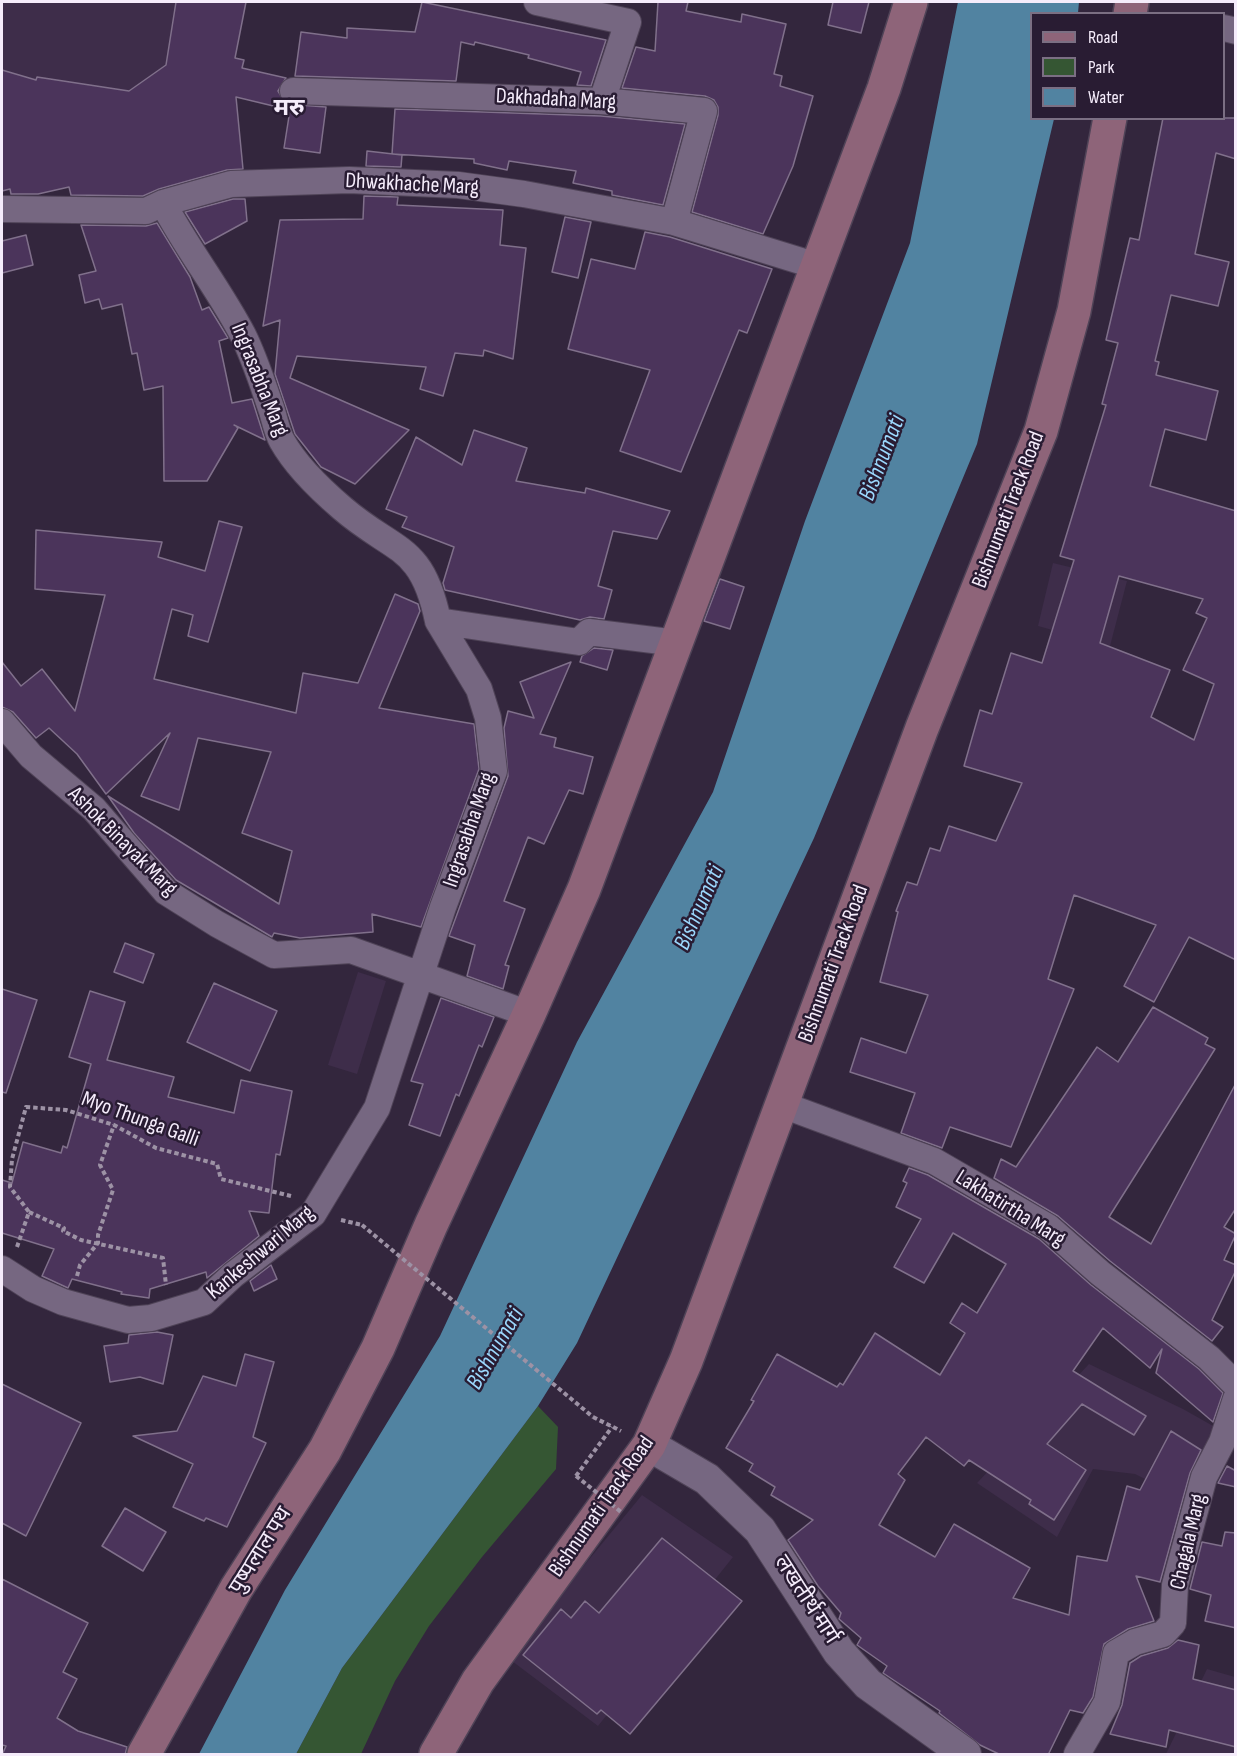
<!DOCTYPE html>
<html>
<head>
<meta charset="utf-8">
<style>
	body { margin:0 }
	#map { position:relative; width:1237px; height:1756px; overflow:hidden; background:#33263d; font-family:"Sofia Sans Condensed",sans-serif }
	canvas { display:block }
	.frame { position:absolute; inset:0; border:3px solid #f5ecfb; pointer-events:none }
	.legend { position:absolute; left:1030px; top:12px; width:195px; height:108px; box-sizing:border-box; background:#291c33; border:2px solid #7b6f83; margin:0; padding:8px 10px; list-style:none; font-size:18px; color:#f5ecfb }
	.legend li { display:flex; align-items:center; gap:12px; height:30px }
	.legend b { width:30px; border:2px solid #7b6f83 }
</style>
</head>
<body>
<div id="map">
<canvas width="1237" height="1756"></canvas>
<div class="frame"></div>
<ul class="legend">
<li><b style="height:8px;background:#8e6479"></b>Road</li>
<li><b style="height:16px;background:#355633"></b>Park</li>
<li><b style="height:16px;background:#5183a1"></b>Water</li>
</ul>
</div>
<script>
const c = document.querySelector('canvas').getContext('2d');
c.lineJoin = 'round';
function paint(path, color) {
  c.fillStyle = color;
  c.fill(path, 'evenodd');
}
function trace(path, color, width, dash) {
  c.strokeStyle = color;
  c.lineWidth = width;
  c.lineCap = dash ? 'butt' : 'round';
  c.setLineDash(dash || []);
  c.stroke(path);
}
function drawText(font, color, halo, rows, align = 'center') {
  c.font = font + ' "Sofia Sans Condensed","Noto Sans Devanagari",sans-serif';
  c.lineWidth = 5;
  c.setLineDash([]);
  c.textBaseline = 'middle';
  c.strokeStyle = halo;
  c.fillStyle = color;
  for (const [text, x, y, turn = 0] of rows) {
    c.save();
    c.translate(x, y);
    c.rotate((+turn || 0) * Math.PI / 180);
    c.textAlign = isNaN(turn) ? turn : align;
    if (halo) c.strokeText(text, 0, 0);
    c.fillText(text, 0, 0);
    c.restore();
  }
}
const built = new Path2D(`
	M2,2H246L237,46L216,42L83,175L2,191Z
	M1053,563L1127,581L1110,646L1038,626Z
	M358,972L386,981L357,1074L328,1065Z
	M1089,1364L1183,1409L1229,1435L1195,1504L1135,1474L1093,1469L1057,1537L977,1483Z
	M642,1495L733,1557L598,1726L508,1658Z
	M1207,1669L1235,1677V1754H1166Z`);
const green = new Path2D(`
	M538,1406L558,1427L556,1469L482,1557L429,1626L395,1681L361,1754H296L342,1668Z`);
const water = new Path2D(`
	M958,2H1079L1078,13L1032,14V118L1054,119L977,444L814,838L577,1343L538,1406L342,1668L296,1754H199L285,1590L440,1336L577,1042L713,792L805,521L910,243Z`);
const building = new Path2D(`
	M176,2H246L235,58L244,60L242,68L286,78L278,91L286,104L326,107L320,153L284,148L290,110L236,97L243,169L227,170L159,189L143,196L71,195L69,187L38,194H11L10,189L2,191V70L36,80L37,77L129,91L166,65Z
	M422,2L606,40L591,86L577,85L581,72L528,58L529,55L475,42L474,45L461,42L456,81L295,76L301,32L347,38V28L415,32Z
	M658,2H688L686,11L741,22L742,14L786,24L774,74L782,76L780,86L813,96L793,166L763,234L692,212L718,115V107L714,100L705,96L622,88L636,47L655,51Z
	M833,2H869L861,33L828,25Z
	M395,109L601,116L685,124L663,205L612,195V191L573,183L576,171L509,161L507,170L474,163V159L392,154Z
	M1163,118H1236V159L1216,153L1195,254L1229,262L1218,306L1171,295L1155,361L1159,362L1156,375L1218,391L1206,440L1165,429L1150,486L1236,511V960L1189,937L1154,1002L1124,986L1156,925L1074,895L1048,979L1074,989L1011,1147L950,1127L942,1148L901,1133L915,1093L850,1072L861,1038L906,1053L928,995L880,982L898,912L896,911L907,882L917,885L930,848L940,851L949,826L996,841L1022,783L964,766L980,710L992,714L1011,653L1042,663L1074,560L1060,556L1106,405L1102,404L1118,343L1106,340L1130,238L1139,240ZM1119,576L1203,599L1196,613L1207,618L1183,670L1214,684L1194,740L1151,717L1170,670L1100,643Z
	M367,151L402,155L401,167L366,166Z
	M364,196L398,197L397,205L503,210L500,245L526,248L513,359L484,350L483,356L455,353L443,396L420,389L426,367L297,356L290,378L409,430L355,484L321,467L295,434L275,374L280,320L263,326L280,220L363,219Z
	M233,199H245L247,221L205,244L185,212Z
	M565,217L591,222L578,278L552,272Z
	M157,223L190,277L202,310L209,307L228,338L219,341L232,403L252,399L265,440L234,425L238,428L207,481H164L163,386L144,390L137,353L132,354L122,304L102,309L99,299L85,303L79,275L96,271L81,225L146,226Z
	M645,232L670,237L772,269L747,333L739,330L681,472L620,451L650,370L568,349L591,259L635,269Z
	M26,235L33,265L2,273V241Z
	M474,430L527,448L516,481L585,493L586,488L670,511L657,539L613,531L598,586L612,590L604,619L590,617L580,620L445,590L443,583L454,547L402,527L407,517L386,509L416,437L462,465Z
	M219,521L242,527L208,642L188,636L193,615L172,609L154,679L296,713L303,673L358,683L395,594L418,604L420,611L379,708L474,724L479,769L421,927L372,914L373,932L300,938L274,933L272,937L176,880L134,833L108,796L279,904L292,851L242,833L271,752L198,738L179,810L141,796L170,733L106,794L77,754L49,728L36,738L13,712L2,707V662L21,686L42,669L75,711L105,595L35,589L36,530L162,542L158,557L205,571Z
	M720,579L744,587L730,629L704,621Z
	M594,648L613,650L607,670L580,662L582,656Z
	M571,662L540,734L556,738L554,747L593,757L583,794L569,790L544,844L528,837L504,901L525,909L505,965L509,966L503,989L467,976L475,945L449,936L508,776L504,728L508,711L534,718L520,682Z
	M125,943L154,954L143,983L114,972Z
	M214,983L277,1011L250,1071L187,1042Z
	M2,989L37,1000L6,1093L2,1092Z
	M90,991L125,1002L107,1060L174,1077L168,1097L234,1113L241,1080L292,1091L280,1155L276,1154L269,1213L249,1211L259,1236L207,1278L206,1272L150,1289L149,1298L121,1294L122,1292L72,1279L68,1288L42,1276L54,1249L2,1233V1180L12,1183L23,1142L61,1153L63,1146L67,1148L91,1064L69,1057Z
	M441,998L494,1017L482,1047L479,1045L459,1096L456,1094L440,1136L409,1125L423,1084L411,1081Z
	M1153,1007L1208,1038L1205,1044L1215,1049L1109,1217L1151,1244L1236,1083V1208L1224,1227L1236,1234L1224,1260L1236,1265V1270L1212,1320L1223,1327L1212,1341L1110,1261L1058,1216L994,1178L1001,1159L1016,1167L1097,1047L1118,1062Z
	M909,1168L928,1175L1039,1239L1091,1285L1199,1369L1223,1393L1213,1422L1156,1373L1162,1349L1150,1368L1103,1328L1073,1371L1146,1416L1134,1435L1082,1404L1047,1444L1086,1470L1054,1520L1029,1504L1031,1500L969,1460L964,1466L926,1437L898,1474L905,1480L879,1525L935,1557L954,1524L1030,1568L1013,1598L1069,1615L1077,1556L1107,1561L1127,1486L1140,1490L1171,1431L1201,1450L1190,1473L1160,1582L1136,1576L1154,1621L1128,1629L1104,1644L1093,1697L1083,1713L1070,1710L1048,1755H1001L980,1745L939,1713L940,1711L883,1673L887,1666L857,1645L861,1638L839,1619L841,1613L818,1586L788,1540L813,1520L771,1495L775,1487L749,1471L753,1464L726,1448L754,1401L751,1400L777,1354L837,1387L840,1383L843,1385L875,1333L940,1375L965,1333L950,1323L962,1303L977,1313L1006,1264L953,1233L924,1283L894,1267L921,1219L896,1207L907,1183L903,1181Z
	M271,1265L277,1279L254,1291L250,1281Z
	M157,1332L173,1335L163,1384L140,1377L110,1382L104,1346L128,1343L129,1335Z
	M245,1354L274,1362L253,1437L266,1443L227,1527L206,1518L204,1521L173,1507L193,1464L133,1436L177,1431L203,1376L236,1386Z
	M2,1384L81,1423L26,1536L2,1523Z
	M1227,1466L1236,1471V1487L1218,1483Z
	M125,1508L166,1532L143,1571L102,1546Z
	M1225,1532L1236,1533V1628L1205,1621L1211,1595L1190,1589L1202,1542L1222,1546Z
	M662,1538L742,1601L630,1734L601,1710L597,1714L523,1655L561,1609L571,1618L585,1601L599,1613Z
	M2,1579L88,1623L63,1672L77,1679L57,1718L78,1731L127,1747L125,1755H2L6,1746L2,1745Z
	M1178,1640L1199,1645L1193,1679L1236,1690V1747L1169,1730L1166,1747L1110,1734L1122,1705L1130,1663L1141,1656L1168,1648Z`);
const path = new Path2D(`
	M29,1212L64,1228L63,1231L81,1240L163,1258L166,1285
	M341,1220L362,1225
	M17,1247L29,1212L10,1187L12,1159L26,1107L66,1110L114,1125L156,1148L217,1164L221,1179L291,1196
	M77,1276L80,1265L98,1243V1235L113,1190L100,1165L114,1125
	M593,1417L621,1431
	M576,1476L612,1427`);
const minor = new Path2D(`
	M537,2L628,22L602,101
	M1224,28L1236,31
	M293,91L602,101L704,111L674,222
	M163,203C187,249 219,289 243,335C255,359 263,385 272,411C275,421 277,432 282,441C296,466 321,490 342,508C394,553 422,543 438,621L579,642L589,632L677,643
	M2,209L146,211L163,203L231,184L349,180L458,185L524,194L674,222L817,266
	M2,722L31,756L94,809L166,892L217,924L274,955L351,950L529,1014
	M783,1105L934,1161L1048,1227L1100,1273L1209,1358L1236,1385
	M2,1269L33,1289L63,1302L128,1320L151,1318L204,1302L233,1275L313,1214L377,1108L443,907L494,771L488,718L479,689L438,621
	M1077,1754L1107,1702L1116,1653L1135,1642L1163,1634L1173,1623L1175,1585L1204,1477L1222,1442L1236,1399`);
const tertiary = new Path2D(`
	M649,1445L707,1479L760,1530L839,1652L868,1684L965,1754`);
const secondary = new Path2D(`
	M1130,14L1132,2
	M144,1754L236,1589L325,1450L378,1348L431,1225L529,1014L584,889L884,88L911,2
	M436,1754L478,1681L649,1445L686,1361L922,728L1041,431L1074,311L1110,118`);
const pathBridge = new Path2D(`
	M362,1225L593,1417
	M576,1476L621,1512`);
const streetNames = [
	["Dakhadaha Marg",556,100,3],
	["Dhwakhache Marg",412,185,3],
	["Ingrasabha Marg",259,380,68],
	["Bishnumati Track Road",1009,510,-69],
	["Ingrasabha Marg",470,830,-71],
	["Ashok Binayak Marg",122,842,45],
	["Bishnumati Track Road",834,964,-70],
	["Myo Thunga Galli",140,1120,20],
	["Lakhatirtha Marg",1010,1209,32],
	["Kankeshwari Marg",261,1253,-40],
	["Bishnumati Track Road",602,1507,-55],
	["Chagala Marg",1189,1542,-77],
	["पुष्पलाल पथ",261,1551,-58],
	["लखतीर्थ मार्ग",806,1600,57]
];
const neighbourhoodNames = [
	["मरु",289,109]
];
const waterNames = [
	["Bishnumati",883,458,-69],
	["Bishnumati",700,908,-66],
	["Bishnumati",496,1349,-60]
];
paint(built, '#3e2d4a');
paint(green, '#355633');
paint(water, '#5183a1');
paint(building, '#4b345b');
trace(building, '#80708b', 1.5);
trace(minor, '#4f4357', 28);
trace(tertiary, '#4f4357', 34);
trace(secondary, '#4f4357', 36);
trace(path, '#9d92a5', 4, [4.5, 3]);
trace(minor, '#766781', 26);
trace(tertiary, '#766781', 32);
trace(secondary, '#8e6479', 33);
trace(pathBridge, '#9d92a5', 4, [4.5, 3]);
drawText('22px', '#f5ecfb', '#291c33', streetNames);
drawText('bold 24px', '#f5ecfb', '#291c33', neighbourhoodNames);
drawText('italic 24px', '#9bd7fc', '#291c33', waterNames);
</script>
</body>
</html>
